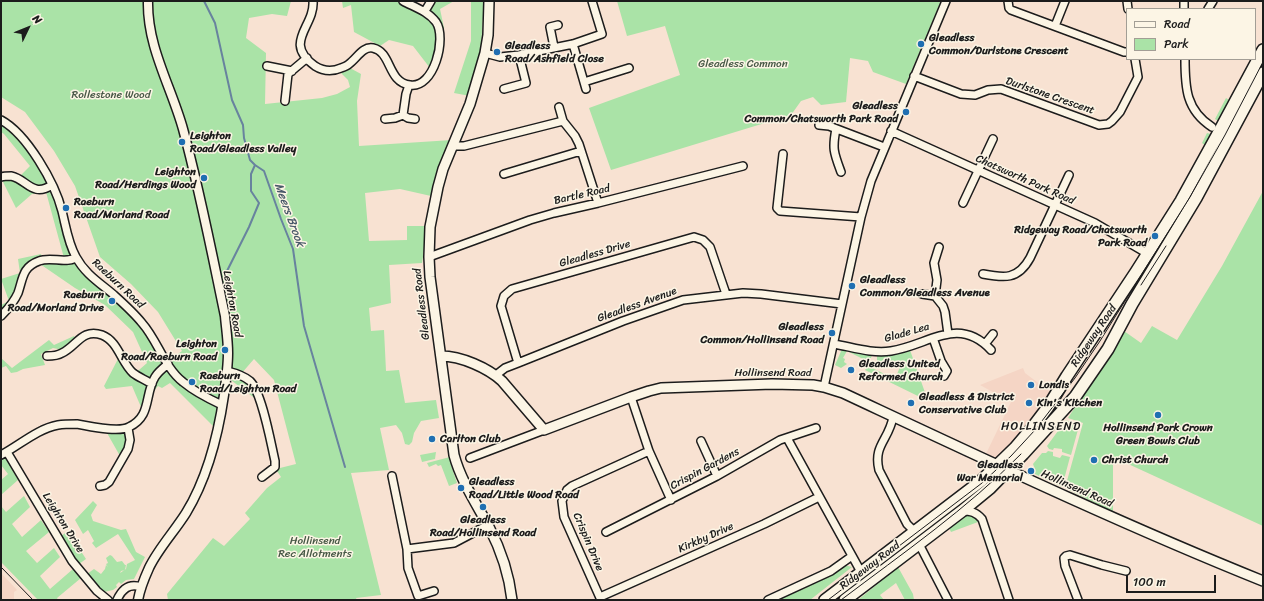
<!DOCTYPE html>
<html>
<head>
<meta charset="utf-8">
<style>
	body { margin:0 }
	#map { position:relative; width:1264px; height:601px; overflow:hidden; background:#f8e2d2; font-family:Sriracha,sans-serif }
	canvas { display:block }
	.frame { position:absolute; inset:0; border:2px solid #1c1c1c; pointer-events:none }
	.legend { position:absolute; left:1126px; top:8px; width:130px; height:52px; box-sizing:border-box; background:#fcf5e5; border:1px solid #a29e95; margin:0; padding:5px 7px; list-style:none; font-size:12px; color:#1c1c1c }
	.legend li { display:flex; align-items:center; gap:8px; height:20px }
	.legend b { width:20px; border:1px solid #a29e95 }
	.north { position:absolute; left:8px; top:8px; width:40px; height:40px; -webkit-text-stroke:3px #fcf5e5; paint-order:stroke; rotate:47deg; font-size:11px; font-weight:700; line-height:16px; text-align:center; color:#1c1c1c }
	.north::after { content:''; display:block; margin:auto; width:14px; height:18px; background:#1c1c1c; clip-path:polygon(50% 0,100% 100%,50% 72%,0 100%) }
	.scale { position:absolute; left:1126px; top:575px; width:90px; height:18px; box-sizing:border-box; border:2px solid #1c1c1c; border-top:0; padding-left:5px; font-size:12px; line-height:14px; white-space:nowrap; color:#1c1c1c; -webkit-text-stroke:3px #fcf5e5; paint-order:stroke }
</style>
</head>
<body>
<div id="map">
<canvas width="1264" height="601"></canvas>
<div class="frame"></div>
<ul class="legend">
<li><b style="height:5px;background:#fcf5e5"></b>Road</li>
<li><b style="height:11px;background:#aae3a7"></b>Park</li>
</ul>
<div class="north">N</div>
<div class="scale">100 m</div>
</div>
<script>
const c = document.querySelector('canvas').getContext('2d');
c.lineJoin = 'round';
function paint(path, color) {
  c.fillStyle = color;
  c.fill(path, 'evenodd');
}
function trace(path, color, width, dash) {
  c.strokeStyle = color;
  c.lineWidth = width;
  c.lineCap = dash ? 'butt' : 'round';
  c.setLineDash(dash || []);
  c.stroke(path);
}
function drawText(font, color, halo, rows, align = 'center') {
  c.font = font + ' Sriracha,sans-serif';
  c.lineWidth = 3;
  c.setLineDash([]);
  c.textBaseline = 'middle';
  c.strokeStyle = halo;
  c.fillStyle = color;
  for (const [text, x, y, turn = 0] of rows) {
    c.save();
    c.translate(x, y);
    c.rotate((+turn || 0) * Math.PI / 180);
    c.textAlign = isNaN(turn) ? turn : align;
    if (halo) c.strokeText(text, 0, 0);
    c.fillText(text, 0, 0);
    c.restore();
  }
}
const built = new Path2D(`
	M1023,368L1025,373L1053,394L1058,402L1028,442L1003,468L984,458L1011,402L980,385Z
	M1,573L17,590L14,592V600H1Z`);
const green = new Path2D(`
	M1,1H291L287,16L272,14L249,18L246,38L266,53L265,104L322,98L337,94L350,87L348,80L340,72L350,68L361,74L357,101L359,146L452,140L431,196L400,189L365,193L369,241L407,240V226H428L422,263L389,265L391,303L369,308L371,331L384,330L386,371L399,370L405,403L436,400L439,418L421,421L414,433L412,442L409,445L405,444L402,433L396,425L380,428L389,470L351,473L381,595L356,598L357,600H168L167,594L213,538L224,546L250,519L245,513L267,488L281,477L277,471L280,468L296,464L274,380L254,359L241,374L253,387L257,400L223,374L214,427L170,383L162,388L158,386L141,407L132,386L106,389L104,386L119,357L132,376L147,363L133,332L105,305L75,288L40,264L22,277L12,307L1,314V305L9,301L1,279L20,273L18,259L41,254L44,264L53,263L64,258L46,192L32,194L16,208L2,180L20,176L30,166L4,134L1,132V124L14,133L29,152L41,173L51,192L60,215L65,239L76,264L122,305L142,326L167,362L182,351L158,312L131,284L100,257L75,186L54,151L25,112L1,97ZM191,171L233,325L223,357L224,332Z
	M342,1H409L427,13L434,1H454L440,9L444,28L430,68L413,46L389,40L380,46L354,32L351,5L343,8Z
	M471,1H484L480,65L470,96L454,93L471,41Z
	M617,1H941L906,84L873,72L868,61L850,58L846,102L821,105L813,97L801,101L791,115L611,170L589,108L680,75L665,26L627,36Z
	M1226,98L1232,102L1207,147L1202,143L1207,133L1211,134L1218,121L1215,119Z
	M1263,191V526L1113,457V512L1065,488L1083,423L1068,418L1124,331L1141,343L1152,326L1177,340L1222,266Z
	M74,336L76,341L66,349H58L53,348L41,354L45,365L23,369L17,372L11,373L6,366L1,368V358L12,368L49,340L54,345Z
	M842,349L872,355L871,358H870L865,360L847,351L843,358L845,359L844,362L847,364L841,368L835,365Z
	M910,350L928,401L865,370L868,366L895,379L900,367L884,358L881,363L877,361V355L896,354Z
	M1066,420L1079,426L1071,455L1062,452V449L1054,448L1053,450L1049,449L1047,446Z
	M107,433H123L125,434V445L120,456Z
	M1048,451L1053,452V456L1060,458L1062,455L1070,457L1062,487L1035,474V469L1033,464L1042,453H1046Z
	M436,452L435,459L422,462L420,455Z
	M450,457L451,465L457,483L449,486L441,465L438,466L436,464L429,467L427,463Z
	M6,458L18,480L1,495V480L8,474L1,465V460Z
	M24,496L30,507L12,524L22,537L41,520L49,532L26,551L37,563L54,548L60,557L40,576L50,589L73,569L81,578L57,598L58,600H38L1,562V506L6,512Z
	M93,501L97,505L91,515L93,521L121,530L126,529L136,552L145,557L134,579L126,580L121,584L119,582L116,585L117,587L113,590L104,592L87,574L94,569L101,574L105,569L106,565L108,567L106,564L108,563L106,558L110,555L112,556L117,562L122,561L125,565H126L125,570L121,571L120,573L126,569L127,564L135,560L118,534L96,548L92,543L94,541L88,530L83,534L75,520Z
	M967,515L974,517L978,522L951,532L949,528Z
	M68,531L86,559L79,564L61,536Z
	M844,565L852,567L810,600H774Z
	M898,567L913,594L914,600H905L896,583L880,595L884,600H858Z`);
const stream = new Path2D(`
	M204,1L215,23L232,100L243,125L244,138L250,160L255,165L264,171L281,219L293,249L304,326L345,467
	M226,273L249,227L259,203L251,191V174L255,165`);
const minor = new Path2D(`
	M313,1C315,27 282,42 315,66C323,71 332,72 341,68C344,67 347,66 349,64C357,58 363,46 373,48C392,52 387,82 410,85C434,89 447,38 436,22C428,11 414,7 403,1
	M1008,1L1009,8L1011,10L1124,52H1127
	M1127,1L1128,9
	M1184,1V9
	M1208,9L1213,1
	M425,11L431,1
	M1055,26L1065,1
	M573,44L586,89
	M554,47L550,27L558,25
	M485,53L500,57L519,55L573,44L602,34L592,1
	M1185,59C1185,88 1186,110 1212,127
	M267,66L292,71
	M914,76L961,94L975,95L988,90L1001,89L1099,125L1108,124L1112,121L1120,112L1138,77L1135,59
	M584,82L629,68
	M504,89L526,83L519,55
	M285,101L288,74L307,58
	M559,107L563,121L575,136L579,144L598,203
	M403,115L406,94L409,85
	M385,119L395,118L403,115L408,118L415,119
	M1,120C27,134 55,183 62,211C66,227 68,243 76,257C85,274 100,283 114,295C124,304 134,313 142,323C158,341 164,367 183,382C195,392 209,399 222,405
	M819,125L829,126L884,147
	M836,129C832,149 834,153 841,172
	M891,131L1095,223L1148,254
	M453,145L457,146H464L563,121
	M783,154L777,208L780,211L861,217
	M504,174L581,151
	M1,177C4,176 8,176 11,176C27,179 32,198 52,185
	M963,203L993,139
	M939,247L934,263L937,280L935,296L943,306L945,312L948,334
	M429,257L530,220L554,213L598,203L743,166
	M983,274C1004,278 1018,280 1030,258L1069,175
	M922,294L935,296
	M1,316C8,309 14,302 18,293C23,279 22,267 39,261C51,256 64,264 76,258
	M933,338L941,361L947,371L944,376
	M834,344C852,347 872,354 891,351C929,345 958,315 991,350
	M985,344L993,334
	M47,356C52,356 57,356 62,353C77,346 82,328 102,335C118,341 121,362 133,373C138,377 146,380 152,384
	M518,363L501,306L504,296L512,289L694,237L703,240L710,247L726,294
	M227,371C235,373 244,376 250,381C262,392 271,444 275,461V467L262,477
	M496,375L505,368L518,363L623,321L683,300L743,293L761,294L842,304
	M824,387L861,217L871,181L946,1
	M631,397L649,451L671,500
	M893,417C889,440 873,445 879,470L907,524L912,529H918
	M787,438L861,572
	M701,441L717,476
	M7,452L72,561L97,591L108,600
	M1,455C20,445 37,429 58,425C64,424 71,424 77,424C89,426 118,433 129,427C152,416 144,395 155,377C158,372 163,368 168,364
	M470,458L544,430
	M392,476L407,549L408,568L418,596L434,591
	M100,486L105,485L109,482L128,449L130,440L128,428
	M962,511C971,511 976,512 982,519L1009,600
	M606,532L717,476L780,440L816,428
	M919,544L948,600
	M407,549L454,543L488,525
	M600,597L764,524L819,497
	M117,600C122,589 129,583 141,587
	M601,600L564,517L562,501L567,490L572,486L649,451
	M768,600L831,571L852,556
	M1078,600L1065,566L1064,558L1066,556L1070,555L1102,565L1126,571`);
const tertiary = new Path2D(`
	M138,600C140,589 144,579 149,568C158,549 174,532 186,513C208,477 218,436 224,395C226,381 228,367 228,353C228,340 226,328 225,316C212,254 200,191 183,129C171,86 147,47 148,1`);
const secondary = new Path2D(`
	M489,1L488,35L485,53L470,104L443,169L438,187L430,227L429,257L430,277L454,455C461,481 476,503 489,527C501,550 509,574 512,600
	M441,356C461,356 488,368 502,381L544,430L631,397L649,391L661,388L772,384L813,385L824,387L843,393C982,458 1121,524 1263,581`);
const trunk = new Path2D(`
	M825,600L981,481L1015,448L1032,428L1048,407L1067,376L1136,272L1181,201L1219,132L1263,50
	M845,600L962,511L990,488L1023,454L1075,397L1108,349L1132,304L1196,198L1263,73`);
const tram = new Path2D(`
	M1141,285L1166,246
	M1,567L33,600
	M828,600L982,483L1011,456L1035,430L1075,378L1100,341L1190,197L1225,135L1263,62
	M841,600C903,553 967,509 1021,454`);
const markers = [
	[921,44,4,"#1f6fb2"],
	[497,52,4,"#1f6fb2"],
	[906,112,4,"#1f6fb2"],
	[182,142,4,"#1f6fb2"],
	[204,178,4,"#1f6fb2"],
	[66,208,4,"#1f6fb2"],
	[1155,236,4,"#1f6fb2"],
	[852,286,4,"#1f6fb2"],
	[112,301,4,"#1f6fb2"],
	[832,333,4,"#1f6fb2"],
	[225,350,4,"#1f6fb2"],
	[851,370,4,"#1f6fb2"],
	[192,382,4,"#1f6fb2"],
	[1031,385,4,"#1f6fb2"],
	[911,403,4,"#1f6fb2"],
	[1029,403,4,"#1f6fb2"],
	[1158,415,4,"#1f6fb2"],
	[432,439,4,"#1f6fb2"],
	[1094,460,4,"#1f6fb2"],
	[1031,471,4,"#1f6fb2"],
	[461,488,4,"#1f6fb2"],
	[483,507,4,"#1f6fb2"]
];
const poiNames = [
	["Gleadless",929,38],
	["Common/Durlstone Crescent",929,51],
	["Gleadless",505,46],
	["Road/Ashfield Close",505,59],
	["Gleadless",898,106,"right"],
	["Common/Chatsworth Park Road",898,119,"right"],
	["Leighton",190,136],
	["Road/Gleadless Valley",190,149],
	["Leighton",196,172,"right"],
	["Road/Herdings Wood",196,185,"right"],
	["Raeburn",74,202],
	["Road/Morland Road",74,215],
	["Ridgeway Road/Chatsworth",1147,230,"right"],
	["Park Road",1147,243,"right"],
	["Gleadless",860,280],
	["Common/Gleadless Avenue",860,293],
	["Raeburn",104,295,"right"],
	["Road/Morland Drive",104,308,"right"],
	["Gleadless",824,327,"right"],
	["Common/Hollinsend Road",824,340,"right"],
	["Leighton",217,344,"right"],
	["Road/Raeburn Road",217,357,"right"],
	["Gleadless United",859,364],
	["Reformed Church",859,377],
	["Raeburn",200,376],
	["Road/Leighton Road",200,389],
	["Londis",1039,385],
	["Gleadless & District",919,397],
	["Conservative Club",919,410],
	["Kin's Kitchen",1037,403],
	["Hollinsend Park Crown",1158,428,"center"],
	["Green Bowls Club",1158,441,"center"],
	["Carlton Club",440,439],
	["Christ Church",1102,460],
	["Gleadless",1023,465,"right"],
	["War Memorial",1023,478,"right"],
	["Gleadless",469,482],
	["Road/Little Wood Road",469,495],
	["Gleadless",483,520,"center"],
	["Road/Hollinsend Road",483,533,"center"]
];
const parkNames = [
	["Gleadless Common",743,64],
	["Rollestone Wood",111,95],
	["Hollinsend",315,541],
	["Rec Allotments",315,554]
];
const streetNames = [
	["Durlstone Crescent",1050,96,19],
	["Chatsworth Park Road",1025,180,24],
	["Bartle Road",582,195,-13],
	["Gleadless Drive",595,254,-16],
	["Raeburn Road",118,284,43],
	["Leighton Road",232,304,80],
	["Gleadless Road",422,304,-97],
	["Gleadless Avenue",637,305,-20],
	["Glade Lea",907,333,-16],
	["Ridgeway Road",1094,336,-56],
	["Hollinsend Road",773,373],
	["Crispin Gardens",705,469,-28],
	["Hollinsend Road",1077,489,24],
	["Leighton Drive",63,523,58],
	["Kirkby Drive",706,538,-24],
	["Crispin Drive",588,542,67],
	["Ridgeway Road",870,566,-37]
];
const waterNames = [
	["Meers Brook",289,215,70]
];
const neighbourhoodNames = [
	["HOLLINSEND",1041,427]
];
paint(built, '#f5d5c5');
paint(green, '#aae3a7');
trace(stream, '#68839e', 2);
trace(minor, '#1c1c1c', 10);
trace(tertiary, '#1c1c1c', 11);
trace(secondary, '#1c1c1c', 12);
trace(trunk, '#1c1c1c', 14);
trace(minor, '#fcf5e5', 7);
trace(tertiary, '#fcf5e5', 8);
trace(secondary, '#fcf5e5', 9);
trace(trunk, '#fcf5e5', 11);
trace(tram, '#1c1c1c', 1);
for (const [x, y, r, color] of markers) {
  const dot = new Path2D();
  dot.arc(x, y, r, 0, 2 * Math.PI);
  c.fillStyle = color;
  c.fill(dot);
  trace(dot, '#fcf5e5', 1.5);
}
drawText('bold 11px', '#1c1c1c', '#fcf5e5', poiNames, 'left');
drawText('11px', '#475846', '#fcf5e5', parkNames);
drawText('11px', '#1c1c1c', '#fcf5e5', streetNames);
drawText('italic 12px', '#485868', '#fcf5e5', waterNames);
c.letterSpacing = '1px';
drawText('12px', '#1c1c1c', '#fcf5e5', neighbourhoodNames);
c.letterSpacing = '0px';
</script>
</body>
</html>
